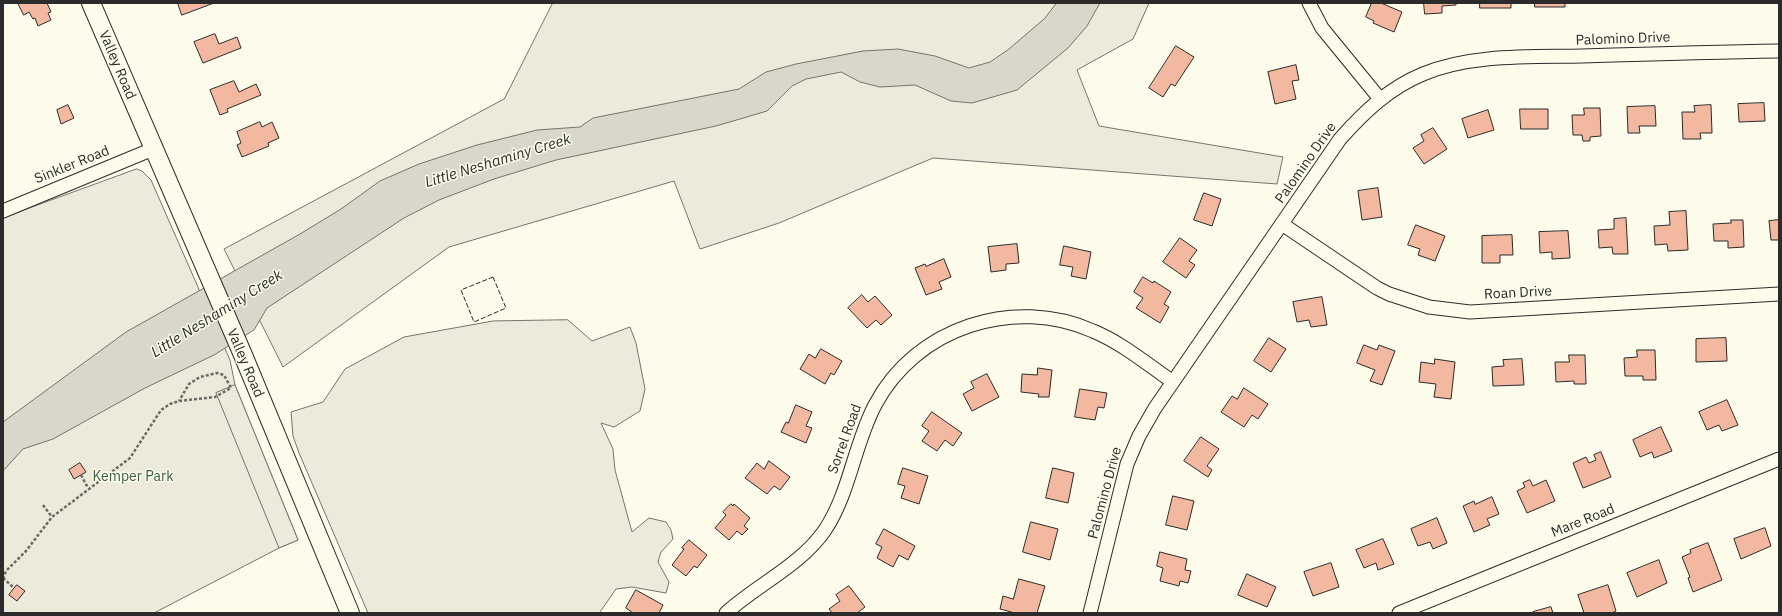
<!DOCTYPE html>
<html>
<head>
<meta charset="utf-8">
<style>
	body { margin:0 }
	#map { position:relative; width:1782px; height:616px; overflow:hidden; background:#fdfbea; font-family:"IBM Plex Sans",sans-serif }
	canvas { display:block }
	.frame { position:absolute; inset:0; border:4px solid #2b2b2b; pointer-events:none }
</style>
</head>
<body>
<div id="map">
<canvas width="1782" height="616"></canvas>
<div class="frame"></div>
</div>
<script>
const c = document.querySelector('canvas').getContext('2d');
c.lineJoin = 'round';
function paint(path, color) {
  c.fillStyle = color;
  c.fill(path, 'evenodd');
}
function trace(path, color, width, dash) {
  c.strokeStyle = color;
  c.lineWidth = width;
  c.lineCap = dash ? 'butt' : 'round';
  c.setLineDash(dash || []);
  c.stroke(path);
}
function drawText(font, color, halo, rows, align = 'center') {
  c.font = font + ' "IBM Plex Sans",sans-serif';
  c.lineWidth = 3;
  c.setLineDash([]);
  c.textBaseline = 'middle';
  c.strokeStyle = halo;
  c.fillStyle = color;
  for (const [text, x, y, turn = 0] of rows) {
    c.save();
    c.translate(x, y);
    c.rotate((+turn || 0) * Math.PI / 180);
    c.textAlign = isNaN(turn) ? turn : align;
    if (halo) c.strokeText(text, 0, 0);
    c.fillText(text, 0, 0);
    c.restore();
  }
}
const green = new Path2D(`
	M553,3H1149L1133,39L1077,70L1099,126L1283,157L1277,184L933,158L779,223L700,249L674,181L449,247L283,367L224,249L504,99Z
	M137,169L142,171L151,180L230,360L235,385L298,540L279,548L154,613H3V218Z
	M568,320L592,341L630,327L636,343L645,389L640,411L614,427L601,423L613,449L615,470L632,532L649,518L666,522L671,530L673,539L661,552L658,562L669,582L666,593L632,587L616,589L600,612L601,613H368L299,453L293,436L291,412L323,402L345,369L404,337L493,321Z`);
const parking = new Path2D(`
	M235,385L298,540L279,548L216,393Z`);
const water = new Path2D(`
	M1057,3H1100L1087,26L1068,48L1017,90L972,103L951,101L915,85L880,87L860,82L841,72L806,79L792,86L767,111L716,126L556,160L494,179L439,200L404,218L267,308L254,330L214,355L145,388L53,439L23,449L3,471V422L126,332L300,234L341,209L380,181L419,164L477,145L537,130L580,127L593,118L739,89L766,72L796,64L863,51L898,49L935,56L969,68L990,62L1009,49L1044,19Z`);
const building = new Path2D(`
	M18,3H47L51,12L48,13L51,20L38,26L35,18L33,19L29,12L24,15Z
	M178,3H214L182,15Z
	M1372,3H1381L1402,12L1394,32L1373,23L1374,21L1366,17Z
	M1424,3H1456V5L1442,6V13L1425,14Z
	M1480,3H1511V8H1480Z
	M1535,3H1565V7H1535Z
	M215,34L219,44L237,37L241,48L203,63L194,42Z
	M1176,46L1194,57L1175,86L1171,84L1163,97L1149,88Z
	M1296,65L1299,80L1292,81L1296,99L1275,104L1268,72Z
	M234,81L239,92L256,84L261,95L227,109L228,112L220,115L210,90Z
	M1764,103L1765,121L1739,122L1738,104Z
	M68,105L74,118L61,124L57,110Z
	M1711,105L1712,133H1700L1701,139H1683L1682,112H1695L1694,106Z
	M1655,106L1656,126H1639L1640,133H1628L1627,107Z
	M1584,108H1600L1601,136L1590,137V141H1583L1582,135H1573L1572,115H1584Z
	M1520,109H1548V129H1521Z
	M1488,110L1494,130L1468,138L1462,119Z
	M260,122L262,127L272,122L279,138L268,143L269,146L242,157L237,145L241,143L237,132Z
	M1433,128L1447,149L1424,164L1413,148L1424,141L1421,135Z
	M1378,188L1382,217L1362,220L1358,191Z
	M1204,193L1221,199L1212,226L1194,220Z
	M1686,211L1688,250L1668,251L1667,244L1655,245L1654,226L1670,225L1669,212Z
	M1626,218L1628,254H1613L1612,247L1599,248L1598,230L1614,229V219Z
	M1731,220H1743L1744,247L1728,248V241H1714L1713,224L1731,223Z
	M1779,220V240H1771L1769,221Z
	M1416,225L1445,236L1435,261L1418,255L1420,249L1408,245Z
	M1568,231L1570,258L1552,259V252L1540,253L1539,232Z
	M1512,235L1513,255H1500V263H1482V236Z
	M1180,238L1197,250L1189,261L1195,265L1186,278L1163,262Z
	M1017,244L1019,263L1006,264V270L991,272L988,247Z
	M1064,246L1091,252L1086,279L1071,276L1073,267L1060,265Z
	M944,259L951,277L939,282L942,289L926,295L915,268L925,264L926,266Z
	M1143,277L1153,283L1154,281L1171,292L1164,304L1169,307L1160,323L1136,308L1143,298L1134,292Z
	M862,295L868,302L875,296L892,315L881,325L876,320L867,328L848,308Z
	M1322,297L1327,325L1311,327L1309,320L1297,322L1293,302Z
	M1269,338L1286,349L1271,372L1254,361Z
	M1726,338L1727,361L1696,362V339Z
	M1364,345L1377,350L1379,345L1395,351L1382,385L1370,381L1375,370L1357,363Z
	M821,349L842,361L834,375L831,373L825,384L800,369L809,354L815,358Z
	M1637,350H1655L1656,380H1643V376H1625L1624,358L1637,357Z
	M1569,355H1585L1586,384H1574V381L1556,382L1555,362H1569Z
	M1435,359L1455,362L1451,399L1434,397L1436,384L1419,382L1421,362L1434,364Z
	M1522,359L1524,385L1493,386L1492,367L1504,366L1503,360Z
	M1038,368L1052,370L1049,397H1038L1039,394L1021,392L1022,374L1037,375Z
	M987,374L999,397L972,411L963,394L974,388L971,382Z
	M1244,388L1268,404L1258,419L1252,415L1244,427L1221,412L1232,396L1237,399Z
	M1080,389L1107,393L1104,408L1098,407L1095,420L1075,417Z
	M1727,400L1738,425L1722,431L1719,425L1707,430L1699,412Z
	M796,405L812,412L806,426L812,428L806,443L781,432L786,422L788,423Z
	M932,412L962,433L953,446L945,440L937,451L922,441L929,431L922,426Z
	M1661,427L1672,451L1654,458L1652,452L1640,457L1633,440Z
	M1201,437L1219,449L1207,466L1212,470L1208,477L1184,461Z
	M1601,452L1611,477L1583,488L1573,463L1586,457L1589,463L1596,460L1594,455Z
	M769,461L790,477L780,490L774,486L767,494L745,478L757,463L764,469Z
	M80,463L86,472L74,479L69,470Z
	M903,468L928,476L919,504L901,498L905,486L898,484Z
	M1053,468L1074,473L1068,503L1046,498Z
	M1530,480L1533,486L1546,480L1555,501L1527,513L1517,491L1525,487L1523,483Z
	M1173,496L1194,501L1187,530L1166,525Z
	M1492,497L1499,514L1487,519L1490,525L1474,532L1463,506L1474,501L1475,504Z
	M731,504L733,506L734,504L750,518L744,526L748,529L742,535L737,531L729,540L715,528L726,515L723,512Z
	M1437,518L1447,543L1433,549L1430,542L1418,546L1411,529Z
	M1031,522L1058,529L1050,560L1023,552Z
	M1765,528L1771,546L1741,559L1734,539Z
	M884,529L915,546L908,560L899,555L893,567L877,558L882,547L876,544Z
	M1383,539L1394,564L1378,570L1376,563L1364,568L1356,550Z
	M689,540L707,555L697,568L694,566L686,576L672,565L684,549L682,548Z
	M1708,543L1722,580L1693,592L1688,578L1690,577L1682,557L1691,553L1690,550Z
	M1160,552L1187,559L1185,570L1191,571L1188,583L1180,581L1179,586L1160,581L1163,568L1157,566Z
	M1659,560L1667,583L1637,597L1627,573Z
	M1331,563L1339,587L1313,596L1304,572Z
	M1247,574L1276,587L1267,607L1238,595Z
	M1019,579L1045,586L1037,613H1015L1000,609L1003,596L1013,599Z
	M17,585L25,591L17,601L9,595Z
	M1608,585L1616,611L1612,613H1584L1578,595Z
	M849,586L865,607L857,613H832L829,609L840,601L836,595Z
	M636,590L663,605L659,613H633L626,608Z
	M1551,607L1553,613H1533V612Z`);
const path = new Path2D(`
	M81,475L88,488
	M43,505L52,517
	M3,578L14,588
	M3,579L6,571L26,551L52,517L130,458L161,410L170,404L179,401L215,397L231,388L224,375L217,373L200,377L189,384L179,401`);
const street = new Path2D(`
	M1309,3L1322,28L1380,99
	M3,211L153,149
	M1282,224L1377,288L1389,294L1429,307L1470,312L1779,294
	M726,613C758,584 800,566 825,530C850,492 854,445 875,405C916,327 1014,296 1093,331C1122,343 1147,364 1173,382
	M1090,613L1127,464L1139,436L1155,408L1340,139C1364,112 1389,88 1423,74C1471,54 1530,57 1582,56C1647,54 1713,52 1779,51
	M1399,613L1779,459`);
const secondary = new Path2D(`
	M91,3L243,355L350,613`);
const fence = new Path2D(`
	M493,277L506,308L474,322L461,290Z`);
const streetNames = [
	["Palomino Drive",1623,39,-2],
	["Valley Road",117,65,67],
	["Palomino Drive",1306,163,-55],
	["Sinkler Road",72,165,-22],
	["Roan Drive",1518,293,-3],
	["Valley Road",245,363,67],
	["Sorrel Road",845,439,-70],
	["Palomino Drive",1105,493,-75],
	["Mare Road",1583,521,-22]
];
const parkNames = [
	["Kemper Park",133,477]
];
const waterNames = [
	["Little Neshaminy Creek",498,161,-17],
	["Little Neshaminy Creek",217,314,-32]
];
paint(green, '#ecebdb');
trace(green, '#74746e', 1);
paint(parking, '#eceadb');
trace(parking, '#74746e', 1);
paint(water, '#d8d7c9');
trace(water, '#74746e', 1);
paint(building, '#f2b8a0');
trace(building, '#2b2b2b', 1);
trace(street, '#2b2b2b', 15);
trace(secondary, '#2b2b2b', 20);
trace(path, '#6a6964', 2.5, [3, 2]);
trace(street, '#fdfbea', 13);
trace(secondary, '#fdfbea', 18);
trace(fence, '#2b2b2b', 1, [5, 2]);
drawText('14px', '#2b2b2b', '#fdfbea', streetNames);
drawText('14px', '#34623c', '#fdfbea', parkNames);
drawText('italic 15px', '#2b2b2b', '#fdfbea', waterNames);
</script>
</body>
</html>
